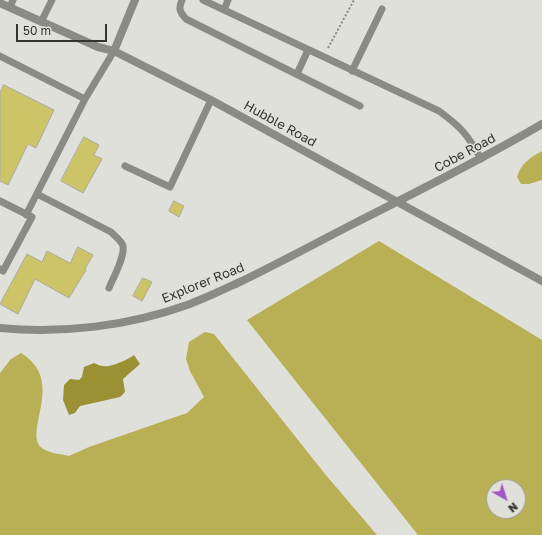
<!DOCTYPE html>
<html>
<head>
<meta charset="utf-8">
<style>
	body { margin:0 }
	#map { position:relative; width:542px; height:535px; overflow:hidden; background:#e0e0da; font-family:"Golos Text",sans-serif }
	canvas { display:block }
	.north { position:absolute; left:486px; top:479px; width:40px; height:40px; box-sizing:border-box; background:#e0e0da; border:1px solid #9b9b96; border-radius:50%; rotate:141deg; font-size:11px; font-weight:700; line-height:16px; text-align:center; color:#333331 }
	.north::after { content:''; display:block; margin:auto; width:14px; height:18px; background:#a255c7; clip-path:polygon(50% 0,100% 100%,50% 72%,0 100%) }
	.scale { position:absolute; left:16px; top:24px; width:91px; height:18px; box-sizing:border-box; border:2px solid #333331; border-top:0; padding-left:5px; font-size:12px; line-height:14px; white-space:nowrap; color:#333331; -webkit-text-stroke:3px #e0e0da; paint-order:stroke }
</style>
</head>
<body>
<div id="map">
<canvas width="542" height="535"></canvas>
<div class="north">N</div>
<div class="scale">50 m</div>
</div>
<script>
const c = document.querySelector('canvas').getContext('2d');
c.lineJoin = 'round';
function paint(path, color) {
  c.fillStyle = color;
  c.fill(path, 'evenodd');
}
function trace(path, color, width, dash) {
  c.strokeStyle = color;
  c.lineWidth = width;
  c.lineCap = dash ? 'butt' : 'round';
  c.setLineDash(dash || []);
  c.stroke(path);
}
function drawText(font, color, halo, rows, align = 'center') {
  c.font = font + ' "Golos Text",sans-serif';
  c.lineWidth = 3;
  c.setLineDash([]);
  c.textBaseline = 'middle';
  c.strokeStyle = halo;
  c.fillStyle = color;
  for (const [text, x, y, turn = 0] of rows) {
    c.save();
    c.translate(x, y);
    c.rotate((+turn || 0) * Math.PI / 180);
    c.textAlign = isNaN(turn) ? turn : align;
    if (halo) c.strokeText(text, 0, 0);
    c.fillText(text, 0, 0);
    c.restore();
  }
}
const forest = new Path2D(`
	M542,151V180L529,184H521L517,177C521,163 530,158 542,151Z
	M379,241L542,340V535H418L247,320ZM494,487H518V511H494Z
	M205,332L214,334L325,474L377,535H0V373L11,359L21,353C67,381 22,432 42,448C48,453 61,454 69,456L89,447L187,413L204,397L190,371L186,359L189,342Z`);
const water = new Path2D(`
	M134,355L140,364L123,379L125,392L120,397L80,406L75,413L69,415L63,400L64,385L70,379L79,380L82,377L84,367L94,363C97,364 100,366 103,366C110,368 129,359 134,355Z`);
const building = new Path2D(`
	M4,85L54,110L36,148L28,144L8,185L0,181V93Z
	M84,137L99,145L94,155L102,159L83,193L61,181Z
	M174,201L184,206L179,217L169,211Z
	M78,247L93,255L85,269L86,270L69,298L35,279L18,314L0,304L27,254L42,262L47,251L70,263Z
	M143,278L152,282L142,301L133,296Z`);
const path = new Path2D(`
	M328,48L354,0`);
const lane = new Path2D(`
	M182,0C178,9 180,12 186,19L360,106
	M203,0L439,111C461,127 468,135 481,159
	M10,7L13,0
	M224,10L228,0
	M41,22L52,0
	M0,56L85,99
	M352,71L382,9
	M297,74L308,50
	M125,166L170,187L211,100
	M37,194L111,232C115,236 122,241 123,246C125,257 113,278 109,288
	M0,201L32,217L3,271L0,269
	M26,215L85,99L114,51`);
const street = new Path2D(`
	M0,3L98,47L114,51L211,100L542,281
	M114,51L135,0
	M0,328C62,334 129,326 187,305C206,298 224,289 242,281C281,262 318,242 355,223C418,191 481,160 542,124`);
const streetNames = [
	["Hubble Road",280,124,29],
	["Cobe Road",465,153,-28],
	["Explorer Road",203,283,-22]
];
paint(forest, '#b9af54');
paint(water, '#9b9134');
paint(building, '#cdc468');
trace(building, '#a9a9a4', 1);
trace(path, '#8a8a86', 2, [2, 2]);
trace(lane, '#8a8a87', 7);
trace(street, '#8a8a87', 8);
drawText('13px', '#333331', '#e0e0da', streetNames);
</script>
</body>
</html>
